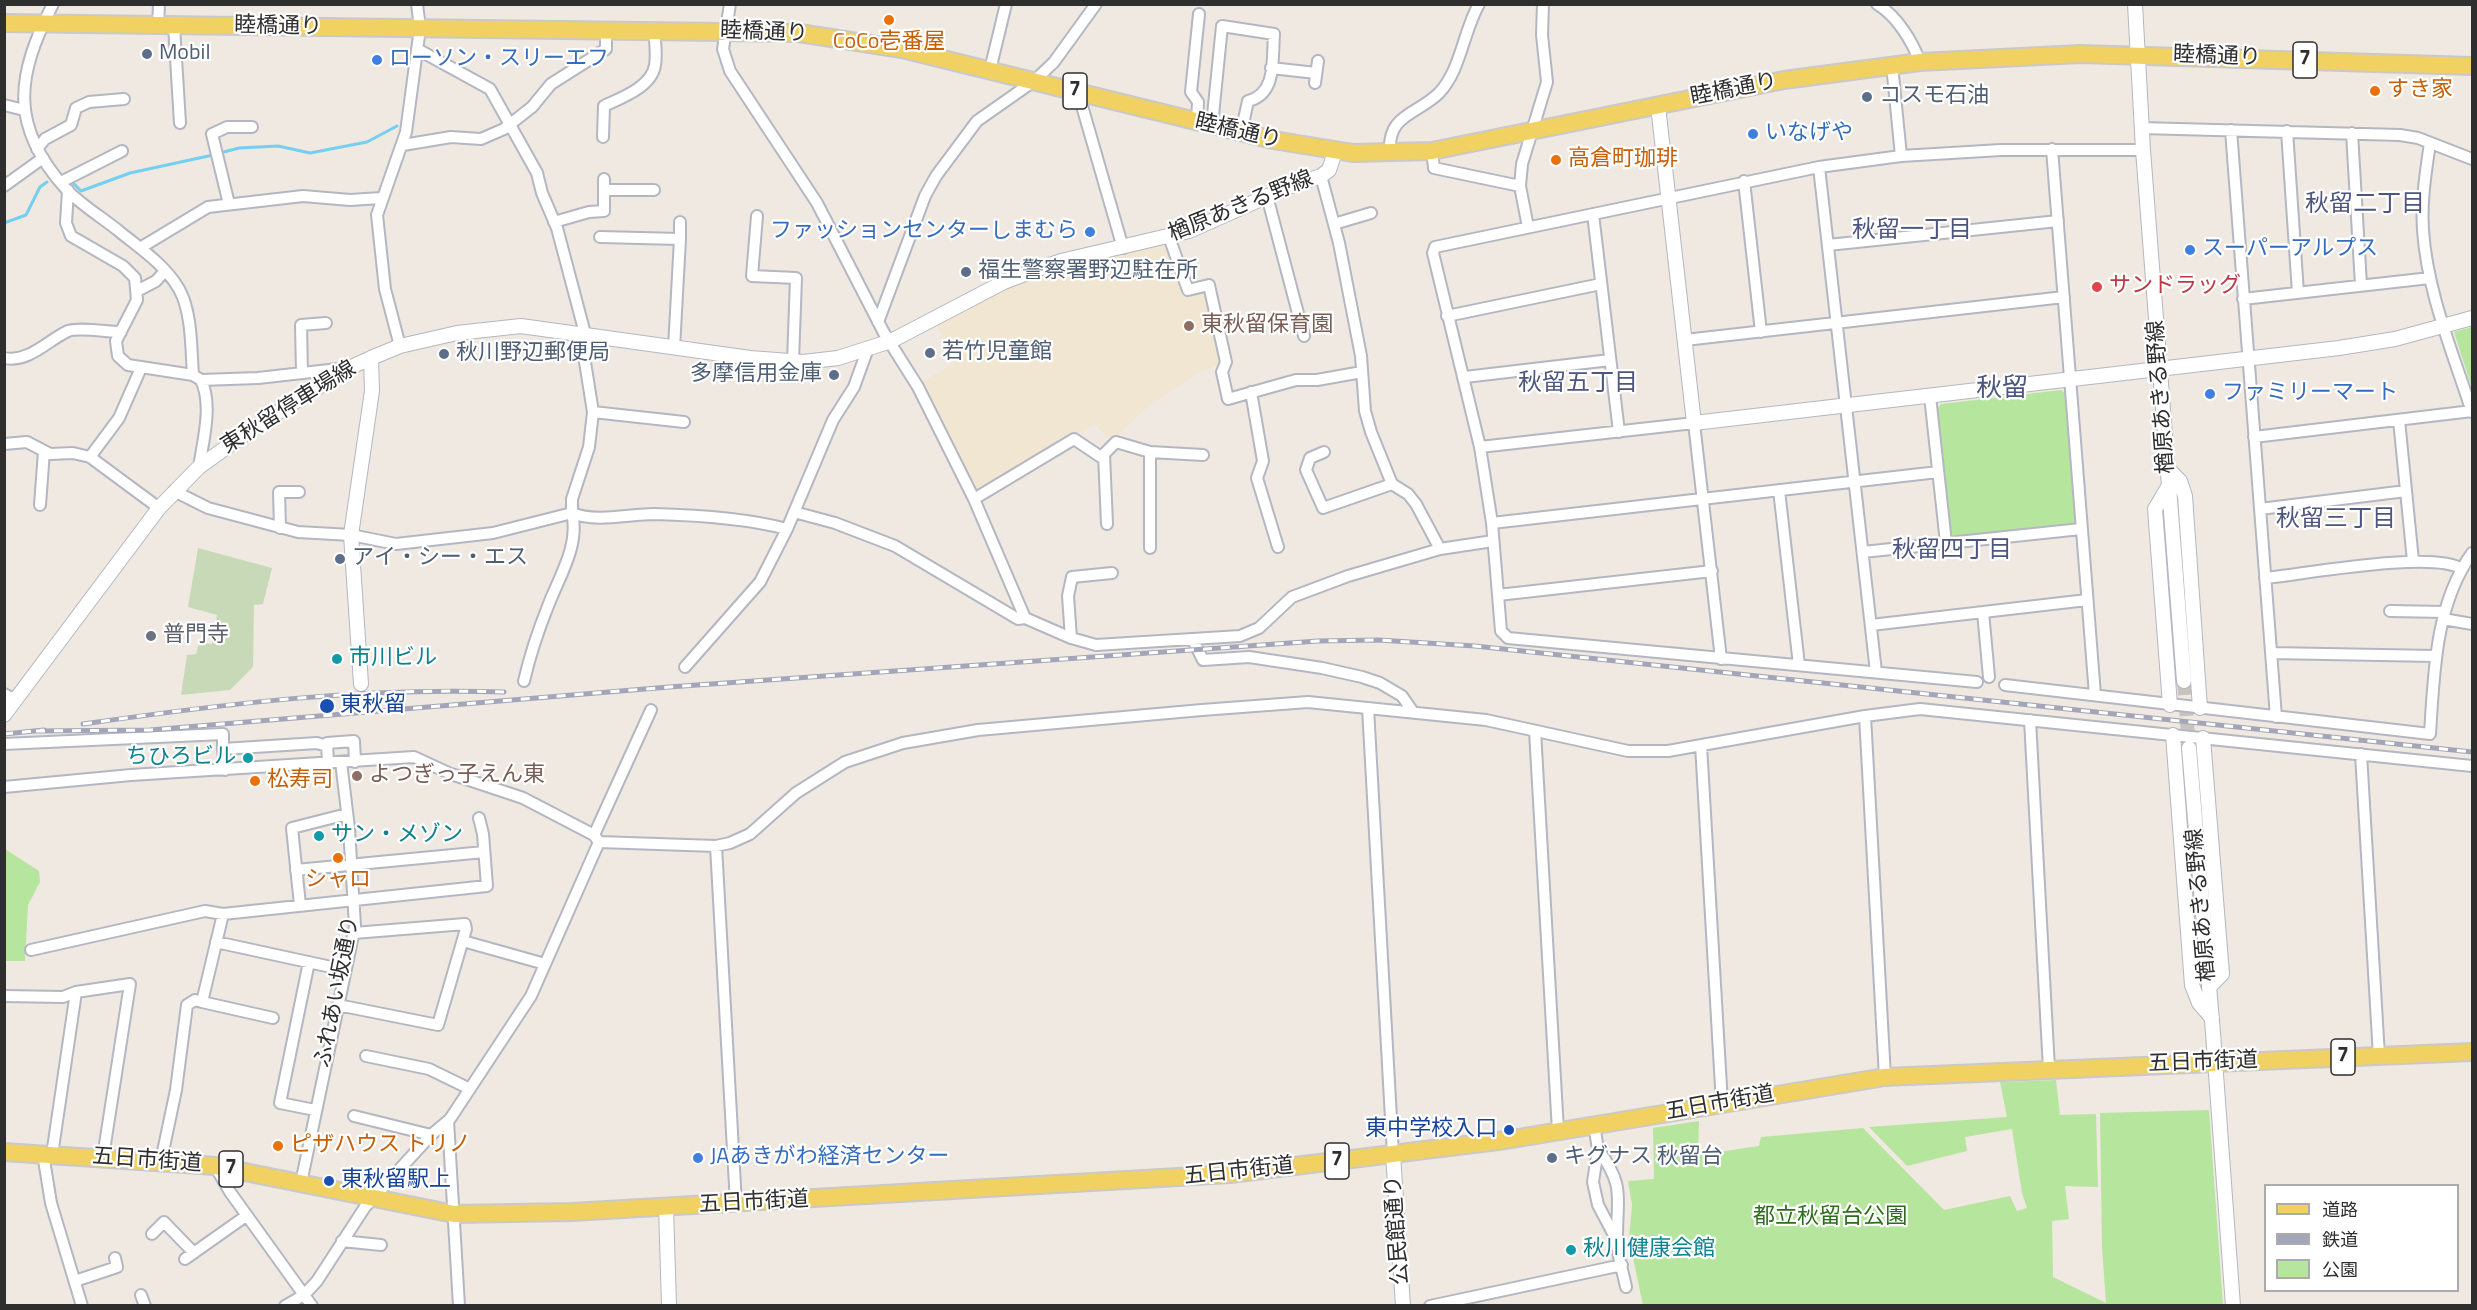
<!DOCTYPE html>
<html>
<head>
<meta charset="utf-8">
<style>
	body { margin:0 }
	#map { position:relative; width:2477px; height:1310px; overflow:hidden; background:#efe9e1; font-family:"Titillium Web","Noto Sans JP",sans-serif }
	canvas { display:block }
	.frame { position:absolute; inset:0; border:6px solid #2e2e2e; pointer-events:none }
	.legend { position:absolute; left:2264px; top:1184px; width:195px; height:108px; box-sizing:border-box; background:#fff; border:2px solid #ababab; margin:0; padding:8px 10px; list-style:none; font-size:18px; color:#2e2e2e }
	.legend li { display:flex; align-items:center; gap:12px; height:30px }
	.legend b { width:30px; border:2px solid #ababab }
</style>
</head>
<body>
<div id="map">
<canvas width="2477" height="1310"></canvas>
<div class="frame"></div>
<ul class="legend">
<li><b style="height:8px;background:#f2d163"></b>道路</li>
<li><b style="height:8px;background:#a3a6b8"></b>鉄道</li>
<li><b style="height:16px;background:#b6e59e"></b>公園</li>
</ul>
</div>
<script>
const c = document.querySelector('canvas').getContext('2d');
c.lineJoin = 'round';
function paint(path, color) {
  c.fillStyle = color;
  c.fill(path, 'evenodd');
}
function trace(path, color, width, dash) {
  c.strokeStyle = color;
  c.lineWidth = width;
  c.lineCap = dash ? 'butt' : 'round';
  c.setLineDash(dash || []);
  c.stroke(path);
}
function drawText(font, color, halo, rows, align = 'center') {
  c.font = font + ' "Titillium Web","Noto Sans JP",sans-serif';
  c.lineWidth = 4.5;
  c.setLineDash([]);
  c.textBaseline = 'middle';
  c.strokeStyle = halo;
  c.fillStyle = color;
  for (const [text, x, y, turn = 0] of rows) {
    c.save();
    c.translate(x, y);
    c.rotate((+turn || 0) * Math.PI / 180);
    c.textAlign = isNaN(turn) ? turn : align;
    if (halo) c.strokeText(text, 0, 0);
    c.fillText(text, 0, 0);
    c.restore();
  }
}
const education = new Path2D(`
	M1162,245L1167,247L1185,297L1201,291L1207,293L1220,355L1218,365L1200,372L1151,404L1111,441L1095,424L975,493L921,383L957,361L937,325L1020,282L1061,268Z`);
const green = new Path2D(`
	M2472,327V388L2454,332Z
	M2061,390L2067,395L2077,519L2072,525L1956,538L1950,533L1936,410L1941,404Z
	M5,849L39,871L40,882L28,905L25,961H5Z
	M2056,1080L2060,1115L2096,1114L2098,1187L2065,1186L2069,1219L2052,1221L2053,1277L2106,1303L2102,1248L2100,1113L2209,1110L2223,1305H1643L1629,1239L1632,1205L1628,1181L1654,1179L1653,1128L1699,1121L1698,1155L1759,1146L1761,1137L1863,1128L1944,1210L2010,1196L2017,1211L2027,1208L2022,1193L2012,1129L1965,1137L1967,1151L1907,1166L1869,1127L2007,1117L2000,1082Z`);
const cemetery = new Path2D(`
	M198,548L272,568L263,604L254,605L253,667L230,690L181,695L187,655L196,654L199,643L212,644L217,615L188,607Z`);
const stream = new Path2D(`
	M220,153L239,148L278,146L310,153L367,142L397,126
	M70,180L81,191L130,173L213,155
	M4,223L26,215L40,187L47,182`);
const secondaryTunnel = new Path2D(`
	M2184,681L2189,748`);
const street = new Path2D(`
	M53,4C16,76 9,126 66,189C81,205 103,218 120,232C141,249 165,265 179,289C192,312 191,348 193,375L201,380C213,405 203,441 199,467
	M730,4L723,49L730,71L817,203L884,333L918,387L974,499L1025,618
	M1877,4C1897,16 1912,41 1920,62
	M158,26L159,4
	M174,26L180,123
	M1892,65L1901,156
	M1271,68L1316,73
	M990,70L1006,4
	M1315,83L1318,61
	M1078,92L1123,248
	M4,105L24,110
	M1197,122L1198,102L1191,92L1199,14
	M1212,125L1222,26L1274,34C1272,60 1277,94 1248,101L1241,133
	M2141,128L2400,135L2418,138L2472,159
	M2231,130L2276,717
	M2287,131L2298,293
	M2352,133L2361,285
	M603,137L604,106C621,98 652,87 655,65C657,54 655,41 654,30
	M2430,143C2426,171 2421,200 2423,230C2427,292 2453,353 2472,412
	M403,145L451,137L481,139L504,129L532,107L551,84L606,49V30
	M37,149L45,139L71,125L76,108L89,102L124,99
	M2052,149L2095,695
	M1432,151L1434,168L1520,186
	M1390,153C1387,114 1417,115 1439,93C1461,70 1463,32 1479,4
	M1819,167L1876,672
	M1321,176L1339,243L1361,356L1365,411L1371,432L1392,484L1408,494L1416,504L1440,549
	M1744,181L1761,332
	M61,182L122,151
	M4,186L43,158
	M68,190L66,223L71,236L123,266L135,278L137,300L116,341L118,356L128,365L193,375
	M604,190H654
	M1267,196L1304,336
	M229,204L212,134L227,127H252
	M1593,214L1619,432
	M757,216L752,276L796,278L793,361
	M554,222L589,212L604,211V179
	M1334,224L1371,213
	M1528,227L1520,186L1522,164L1547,82L1542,35L1543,4
	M600,237L680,239L674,348
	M1169,237L1188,290L1209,285L1226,362L1222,372L1228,399L1296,380H1317L1362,372
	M680,239V222
	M1828,245L2058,221
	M140,248L208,207L303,196L350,200L381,198
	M137,291L156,281L165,271
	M2243,299L2430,278
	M1447,316L1601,284
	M878,322L925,196L936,176L977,121L1034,81L1054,62L1096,4
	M1685,340L2064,297
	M400,346L385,289L377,215L406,132L420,28L417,4
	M4,358C29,363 48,340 68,331C78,327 109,332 121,332
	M302,373L301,325L326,323
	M1465,377L1610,360
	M201,380L258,378L347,368
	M1251,392L1263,461L1257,478L1278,547
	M1930,396L1946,543
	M593,412L684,422
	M2399,420L2413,561
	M2254,437L2472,411
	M4,444L27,442L50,454L73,453L90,457L159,508
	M1480,447L1694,423L1721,659
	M1150,452V548
	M1324,452L1310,458L1306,470L1323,508L1392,484
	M1104,454L1107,524
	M90,457L119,418L141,368
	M1779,490L1799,665
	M174,491L208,508L298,532L351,535L396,544L493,533L572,513V499L589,447L593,412L585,362L587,341L557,228L542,193L537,173L490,89L417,49
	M974,499L1074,439L1101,457L1116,442L1150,452L1203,455
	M40,505L44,451
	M2260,509L2406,491
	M794,512L835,523L895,546L1018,619L1025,618L1071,638L1096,645L1240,636L1259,628L1292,597L1348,576L1440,549L1493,541
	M1492,523L1938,472
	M280,528L279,492H299
	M787,529L833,420L854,387L867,351
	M1863,552L2081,529
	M2265,578C2305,574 2433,550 2462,569
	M1498,595L1712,571
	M2390,611L2445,612
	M1983,612L1989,677
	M2443,619L2472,624
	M1871,625L2087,600
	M1071,638L1068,596L1072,577L1112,573
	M1193,640L1203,660L1249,657L1322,668L1362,677L1380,683L1402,696L1413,712
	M2271,653L2436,656
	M524,681C530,655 538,631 548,606C559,577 580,545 572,513C596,523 629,514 654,514C698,515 745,518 787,529L760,582L685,667
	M1977,682L1508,638L1501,631L1492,523L1480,447L1433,253L1435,247L1819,167L1901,156L2001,150H2143
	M2005,685L2430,734C2434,673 2435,605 2472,553
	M4,694L16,700
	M1368,708L1393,1154
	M1865,716L1885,1077
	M2030,720L2049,1069
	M1535,731L1558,1131
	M4,744L223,734V749
	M1701,745L1722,1104
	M2361,754L2379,1056
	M328,763L327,743L354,741L355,762
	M225,770L223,749L317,743L327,746
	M4,787L131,775L414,757L451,774L523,798L594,835L599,842L716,846L730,843L750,834L796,793L845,762L903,743L978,730L1202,710L1308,702L1486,720L1628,751H1668L1865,716L1920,709L2472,766
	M594,835L651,710
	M716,846L736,1204
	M296,870L484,852
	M300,905L292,828L347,814
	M463,941L545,964
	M216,942L345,970
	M31,950L205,911L223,914L487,886L483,834L479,818
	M309,962L280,1103L315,1110
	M4,996L63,997L76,992L130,984L103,1157
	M202,1002L273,1018
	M338,1005L438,1025L466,929L465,924L354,933
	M366,1056L429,1069L470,1089
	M354,1116L431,1135
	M448,1121L459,1306
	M1594,1125L1598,1149L1593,1182L1598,1205L1616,1239
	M1598,1149C1625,1187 1617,1195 1617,1237C1616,1253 1623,1271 1626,1287
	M43,1154L51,1203L82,1306
	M52,1155L76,992
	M161,1161L176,1090L187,1005L195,1000L202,1002L223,914
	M215,1166L230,1192L312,1306
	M301,1183L355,926L349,828L341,762
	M152,1234L164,1222L194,1253
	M342,1241L381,1245
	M185,1259L246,1216
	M75,1281L117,1267L115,1258
	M141,1295L145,1306
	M285,1306L304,1295L317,1281L365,1207L431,1135L450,1119L531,996L599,842
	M1430,1306L1622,1265`);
const secondary = new Path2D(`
	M2135,4L2143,150L2184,681
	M1658,106L1694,423L2339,348L2395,339L2472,318
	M2168,469L2180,481L2185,496L2200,708
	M2168,487L2155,509L2170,705
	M361,684L351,535L372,391L371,358
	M4,715L159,508L199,467L256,426L349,368L371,358L400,346L457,333L521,326L750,358L803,362L838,358L891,341L1004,282L1030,272L1061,261L1189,231L1288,187L1321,176L1329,170L1335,152
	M2173,735L2192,985L2199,1003L2212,1018
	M2203,738L2222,974L2209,987
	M2189,748L2213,1033L2233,1306
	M1393,1154L1403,1306
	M666,1207L669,1306`);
const primary = new Path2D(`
	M4,23L799,33L902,49L1273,140L1353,153L1432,151L1784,80L1920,62L2081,54L2472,66
	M4,1152L215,1166L454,1214L572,1212L1230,1174L1506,1140L1885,1077L2472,1052`);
const rail = new Path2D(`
	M83,724C224,704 360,687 504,692
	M36,731L150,730L669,687L1318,641L1378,640L1475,646L2472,752
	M4,734L44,730`);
const markers = [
	[889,20,6,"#e8710a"],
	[147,54,6,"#5c6f8a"],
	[377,60,6,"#3f7fe0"],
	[2375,91,6,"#e8710a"],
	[1867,97,6,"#5c6f8a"],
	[1753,134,6,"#3f7fe0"],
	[1556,160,6,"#e8710a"],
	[1090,232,6,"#3f7fe0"],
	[2190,250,6,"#3f7fe0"],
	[966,272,6,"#5c6f8a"],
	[2097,287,6,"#e0444e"],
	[1189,326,6,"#8d6e63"],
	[930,353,6,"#5c6f8a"],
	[444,354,6,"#5c6f8a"],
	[834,375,6,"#5c6f8a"],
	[2210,394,6,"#3f7fe0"],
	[340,559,6,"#5c6f8a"],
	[151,636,6,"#6b7280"],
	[337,659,6,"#0f9aa8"],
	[327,706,8,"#1a4fb4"],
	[248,758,6,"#0f9aa8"],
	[357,776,6,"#8d6e63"],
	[255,781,6,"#e8710a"],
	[319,836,6,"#0f9aa8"],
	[338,858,6,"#e8710a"],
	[1509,1130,6,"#1a4fb4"],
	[278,1146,6,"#e8710a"],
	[698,1158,6,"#3f7fe0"],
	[1552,1158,6,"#5c6f8a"],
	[329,1181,6,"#1a4fb4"],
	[1571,1250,6,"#0f9aa8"]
];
const shields = [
	[2305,60,24],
	[1075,91,24],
	[2343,1057,24],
	[1337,1161,24],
	[231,1169,24]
];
const shieldNames = [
	["7",2305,60],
	["7",1075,91],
	["7",2343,1057],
	["7",1337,1161],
	["7",231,1169]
];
const streetNames = [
	["睦橋通り",278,27,1],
	["睦橋通り",764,33,2],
	["睦橋通り",2217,57,2],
	["睦橋通り",1734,90,-11],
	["睦橋通り",1238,132,13],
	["楢原あきる野線",1241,207,-22],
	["楢原あきる野線",2162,397,-94],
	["東秋留停車場線",289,408,-32],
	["楢原あきる野線",2202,905,-95],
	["ふれあい坂通り",338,992,-79],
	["五日市街道",2203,1063,-2],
	["五日市街道",1720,1104,-10],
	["五日市街道",147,1161,4],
	["五日市街道",1239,1172,-6],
	["五日市街道",754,1203,-3],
	["公民館通り",1398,1230,-94]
];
const foodNames = [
	["CoCo壱番屋",889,43,"center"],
	["すき家",2387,91],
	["高倉町珈琲",1568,160],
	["松寿司",267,781],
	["シャロ",338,881,"center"],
	["ピザハウス トリノ",290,1146]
];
const serviceNames = [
	["Mobil",159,54],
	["コスモ石油",1879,97],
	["福生警察署野辺駐在所",978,272],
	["若竹児童館",942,353],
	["秋川野辺郵便局",456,354],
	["多摩信用金庫",822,375,"right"],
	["アイ・シー・エス",352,559],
	["キグナス 秋留台",1564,1158]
];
const shopNames = [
	["ローソン・スリーエフ",389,60],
	["いなげや",1765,134],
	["ファッションセンターしまむら",1078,232,"right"],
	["スーパーアルプス",2202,250],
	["ファミリーマート",2222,394],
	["JAあきがわ経済センター",710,1158]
];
const healthNames = [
	["サンドラッグ",2109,287]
];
const educationNames = [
	["東秋留保育園",1201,326],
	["よつぎっ⼦えん東",369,776]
];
const worshipNames = [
	["普門寺",163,636]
];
const cultureNames = [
	["市川ビル",349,659],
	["ちひろビル",236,758,"right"],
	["サン・メゾン",331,836],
	["秋川健康会館",1583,1250]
];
const transitNames = [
	["東秋留",340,706],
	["東中学校入口",1497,1130,"right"],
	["東秋留駅上",341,1181]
];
const parkNames = [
	["都立秋留台公園",1830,1218]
];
const neighbourhoodNames = [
	["秋留二丁目",2365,205],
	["秋留一丁目",1912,231],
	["秋留五丁目",1578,384],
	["秋留三丁目",2336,520],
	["秋留四丁目",1952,551]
];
const quarterNames = [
	["秋留",2002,390]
];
paint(education, '#f0e6d1');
paint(green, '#b6e59e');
paint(cemetery, '#c8d9b8');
trace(stream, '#75cff0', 3);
trace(secondaryTunnel, '#c8c4bd', 14, [14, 7]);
trace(street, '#b4b7c1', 14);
trace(secondary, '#b4b7c1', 16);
trace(primary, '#c9c9c9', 20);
trace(street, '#fff', 10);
trace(secondary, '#fff', 14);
trace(primary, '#f2d163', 16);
trace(rail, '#a3a6b8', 5);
trace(rail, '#fff', 3, [9]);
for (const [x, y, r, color] of markers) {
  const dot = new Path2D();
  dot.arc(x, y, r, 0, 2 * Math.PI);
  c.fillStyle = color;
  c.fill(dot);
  trace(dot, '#fff', 2);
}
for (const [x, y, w] of shields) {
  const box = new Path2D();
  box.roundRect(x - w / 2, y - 18, w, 36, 4.5);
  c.fillStyle = '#fff';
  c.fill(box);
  trace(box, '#2e2e2e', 1.5);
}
drawText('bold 21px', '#2e2e2e', null, shieldNames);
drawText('22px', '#2e2e2e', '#fff', streetNames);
drawText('22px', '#c56008', '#fff', foodNames, 'left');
drawText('22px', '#4e5e75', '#fff', serviceNames, 'left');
drawText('22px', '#366cbe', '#fff', shopNames, 'left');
drawText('22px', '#be3a42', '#fff', healthNames, 'left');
drawText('22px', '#785e54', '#fff', educationNames, 'left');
drawText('22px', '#5b616d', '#fff', worshipNames, 'left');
drawText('22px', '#0d838f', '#fff', cultureNames, 'left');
drawText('22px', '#164399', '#fff', transitNames, 'left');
drawText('22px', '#2c6e1b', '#fff', parkNames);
drawText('24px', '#4d5680', '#fff', neighbourhoodNames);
drawText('26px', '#4d5680', '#fff', quarterNames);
</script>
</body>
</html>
